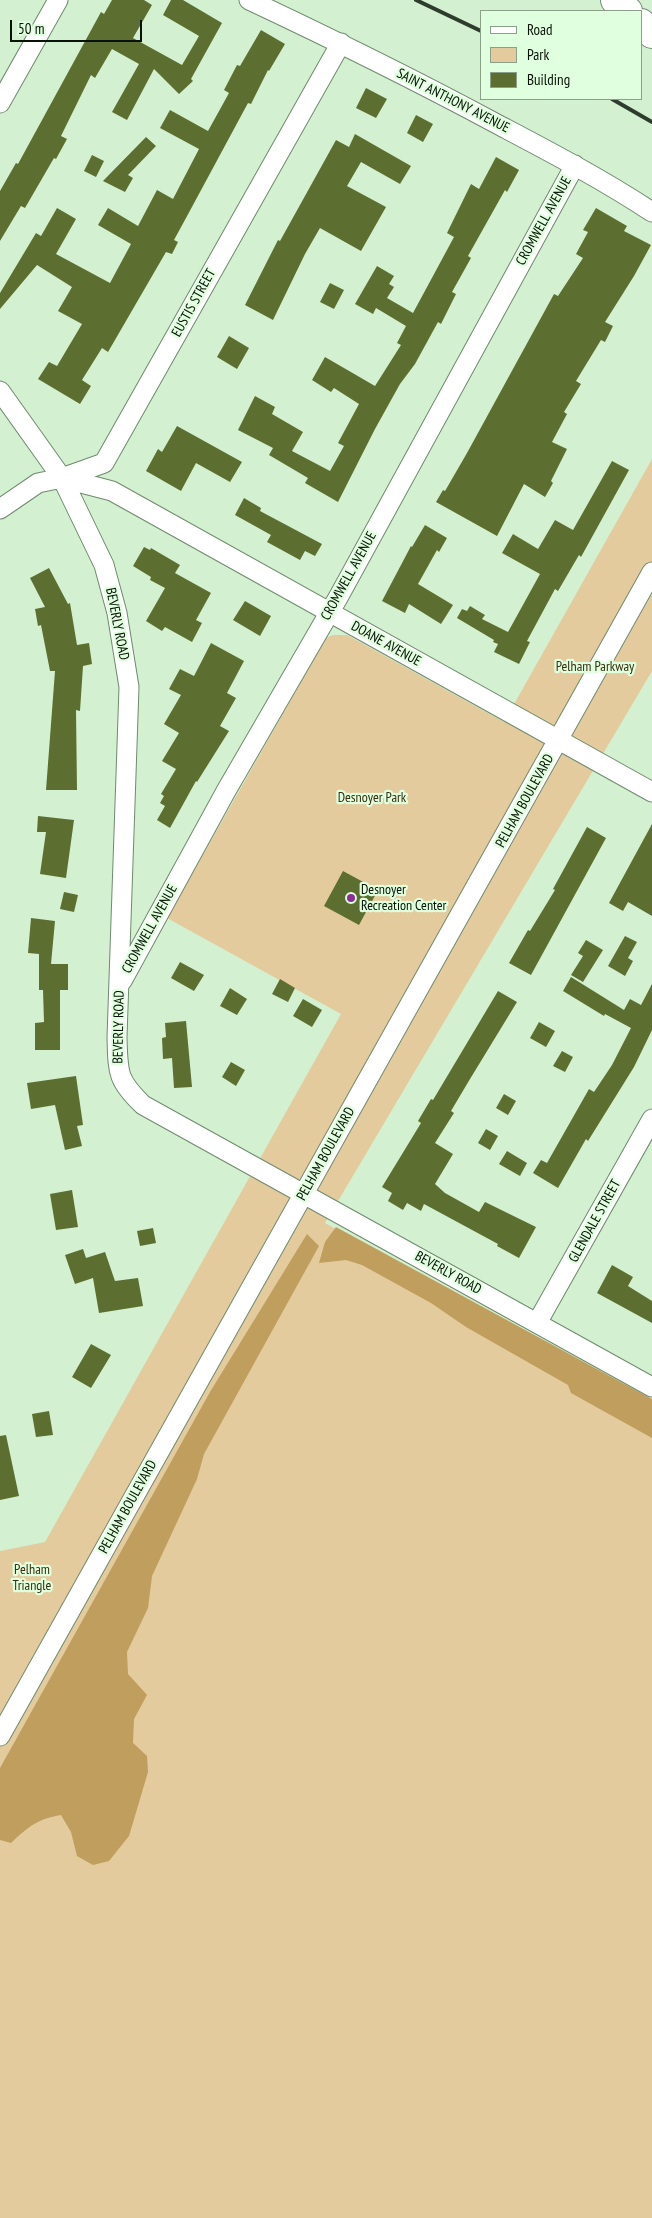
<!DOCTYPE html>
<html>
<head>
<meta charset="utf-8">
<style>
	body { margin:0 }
	#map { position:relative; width:652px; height:2218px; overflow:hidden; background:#d3f1d1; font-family:"PT Sans Narrow",sans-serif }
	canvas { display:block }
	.legend { position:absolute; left:480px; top:10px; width:162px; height:90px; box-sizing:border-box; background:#e0ffde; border:1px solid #8aa088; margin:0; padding:6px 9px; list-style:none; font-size:15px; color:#081207 }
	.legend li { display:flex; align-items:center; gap:10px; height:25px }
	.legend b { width:25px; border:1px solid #8aa088 }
	.scale { position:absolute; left:10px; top:20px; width:132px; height:22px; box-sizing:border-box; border:2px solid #081207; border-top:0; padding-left:6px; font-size:15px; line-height:18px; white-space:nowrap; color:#081207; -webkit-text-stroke:4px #e0ffde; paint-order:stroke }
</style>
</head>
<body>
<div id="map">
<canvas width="652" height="2218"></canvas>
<ul class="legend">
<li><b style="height:6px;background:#fff"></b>Road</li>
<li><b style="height:14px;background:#e3cb9d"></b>Park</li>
<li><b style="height:14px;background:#5d6f30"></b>Building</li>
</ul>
<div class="scale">50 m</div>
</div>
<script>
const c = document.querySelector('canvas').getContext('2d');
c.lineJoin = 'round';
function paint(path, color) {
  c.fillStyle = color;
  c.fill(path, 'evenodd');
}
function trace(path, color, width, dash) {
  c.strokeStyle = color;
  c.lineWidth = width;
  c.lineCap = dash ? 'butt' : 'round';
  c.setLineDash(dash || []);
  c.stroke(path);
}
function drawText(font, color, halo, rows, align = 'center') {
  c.font = font + ' "PT Sans Narrow",sans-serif';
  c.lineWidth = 4.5;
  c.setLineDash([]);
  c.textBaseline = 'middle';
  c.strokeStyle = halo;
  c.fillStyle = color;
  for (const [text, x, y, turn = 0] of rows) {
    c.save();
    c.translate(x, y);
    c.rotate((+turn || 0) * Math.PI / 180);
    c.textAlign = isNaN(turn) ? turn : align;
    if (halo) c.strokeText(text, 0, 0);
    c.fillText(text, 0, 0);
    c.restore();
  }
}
const green = new Path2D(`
	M652,459V671L325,1223L652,1401V2218H0V1551L45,1542L341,1014L167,918L326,638L333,635H347L504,722Z`);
const forest = new Path2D(`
	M336,1227L652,1399V1438L571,1393L568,1385L466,1327L431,1303L362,1265L346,1260L319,1263L325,1242Z
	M307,1234L319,1246L204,1454L197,1479L152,1576L148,1608L127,1652L128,1674L147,1695L134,1719L133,1743L147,1756L148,1772L129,1836L109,1861L93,1865L77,1856L71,1832L61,1815C37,1819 28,1827 11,1843L0,1840V1768L210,1392Z`);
const building = new Path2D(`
	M112,0H144L152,5L133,38L182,65L199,36L163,15L171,0H183L222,23L191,79L193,81L179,94L154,69L127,120L112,112L139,64L112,49L95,78L91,75L61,136L67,139L56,159L54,158L25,208L21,206L0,241V191L16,163L18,164L101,12L104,14Z
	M261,30L285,44L269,71L268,70L251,104L248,103L186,218L174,240L178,242L172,254L166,252L108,352L102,348L82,380L91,386L80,404L38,379L49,362L57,366L82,324L58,311L72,287L37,265L0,309V293L36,233L41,236L57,208L76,219L56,254L110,283L131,244L98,225L108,208L138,226L157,190L173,199L199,149L160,128L170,110L208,131L229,93L224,90L237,65L240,66Z
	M366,88L387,99L376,118L356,108Z
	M416,115L433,124L423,142L407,133Z
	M355,134L411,166L400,184L361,162L347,186L386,207L361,251L320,228L305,254L273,320L245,305L278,240L280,241L336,140L349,147Z
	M146,137L156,146L128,175L133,178L125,192L103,181Z
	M92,155L104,161L96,177L84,171Z
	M496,157L519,170L507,192L505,190L468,256L471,258L452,292L456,294L441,324L438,322L415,364L400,384L375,429L338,502L305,483L308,478L269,455L273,448L238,430L255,396L275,407L272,414L303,432L292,451L330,471L344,446L338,443L359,404L334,388L331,392L312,380L325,357L375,386L401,345L397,343L406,326L376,308L373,314L355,304L377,266L394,276L389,284L394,287L387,298L413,313L454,237L447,233L471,184L479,189Z
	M596,208L627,226L624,231L651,245L634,276L605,322L613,326L605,342L601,340L576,381L581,384L564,412L567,414L552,442L567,449L551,481L553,483L545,497L524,484L497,536L436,502L443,490L445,491L467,453L554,294L558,296L583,258L576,254L588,232L583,230Z
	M330,283L344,290L334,309L320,302Z
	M229,336L249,348L237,369L217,357Z
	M177,426L242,462L230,482L196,463L181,491L146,471L158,449L162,452Z
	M612,461L629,470L581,557L579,555L558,591L555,589L527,641L530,642L519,664L494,652L498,644L493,642L494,640L457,618L462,609L467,611L470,606L485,615L482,619L508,632L540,574L502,553L513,534L538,549L555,520L573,530Z
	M244,498L261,508L260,511L322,544L315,556L305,551L300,560L267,542L271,535L235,515Z
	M425,525L447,538L439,552L437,550L418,584L453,605L441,624L409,604L405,613L382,601L411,546L412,547Z
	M144,547L150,550L151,548L180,565L175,573L211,593L196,620L202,623L192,642L165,627L162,631L146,621L165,588L150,580L151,577L133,566Z
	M49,568L68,604L70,603L77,645L89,643L92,664L83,666L80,711L76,710L77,790H46L55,671H50L41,625L38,626L35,609L45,607L30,578Z
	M245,601L271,616L260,636L233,620Z
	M211,643L244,661L227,693L236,698L220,726L229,731L197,782L196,781L170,828L157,820L165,806L160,803L164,796L161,794L176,769L162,761L179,733L164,724L181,695L169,689L180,669L194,676Z
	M38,816L74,820L66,878L40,874L46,832H37Z
	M652,824V916L628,902L623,911L609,903Z
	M587,827L606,838L531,975L509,963L528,930L530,931L555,890L553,889Z
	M343,871L378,890L359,925L324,906Z
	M64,892L78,895L74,912L60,909Z
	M31,918L55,921L51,964H68V990H60V1050H35V1023L44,1022L43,990H39V954L28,953Z
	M625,936L637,942L628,958L633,961L625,976L608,966Z
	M586,940L603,950L583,982L571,975L583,956L578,953Z
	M180,962L204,975L194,991L171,978Z
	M571,977L624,1010L630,999L641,1005L652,984V1030L634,1067L588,1141L586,1139L558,1188L533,1173L541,1160L547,1163L589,1089L594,1092L612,1065L631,1028L605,1014L604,1016L563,991Z
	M280,979L295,988L288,1002L272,994Z
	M230,988L247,999L237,1015L220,1006Z
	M498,991L517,1002L470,1079L451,1111L454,1113L435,1143L453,1154L435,1184L445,1193L479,1212L485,1202L536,1227L519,1258L497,1246L498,1244L424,1204L421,1211L407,1203L403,1210L388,1201L392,1193L382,1187L421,1123L418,1121L431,1099L433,1100Z
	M303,999L322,1010L312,1027L293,1016Z
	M186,1021L192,1087L174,1088L172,1058L163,1059L162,1038L166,1037L165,1023Z
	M539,1022L555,1031L546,1047L530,1038Z
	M562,1051L573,1057L565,1072L553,1066Z
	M231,1062L245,1070L236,1086L222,1077Z
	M76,1076L83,1125L77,1126L82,1146L65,1150L55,1105L31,1109L27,1083Z
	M504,1094L516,1101L508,1115L496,1108Z
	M486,1129L498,1136L490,1150L478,1143Z
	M507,1151L527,1163L520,1176L499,1164Z
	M72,1190L78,1227L56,1230L50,1194Z
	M153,1228L156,1243L140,1246L137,1231Z
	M83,1249L86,1258L105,1252L115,1281L138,1278L143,1306L99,1313L93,1278L75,1284L65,1255Z
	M612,1265L633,1277L628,1286L652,1301V1323L597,1293Z
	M91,1344L111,1355L91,1388L72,1377Z
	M49,1411L53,1435L36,1437L32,1414Z
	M6,1435L19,1496L0,1500V1436Z`);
const street = new Path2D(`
	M249,0C332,39 415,80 497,124C550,152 602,179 652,212
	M0,103L58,0
	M0,391L62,478L104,565L117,613L129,687L117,1037C118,1073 117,1080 143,1105L652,1387
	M62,478L112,491L652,792
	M0,509L38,483L62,478L104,463L341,43
	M122,981L226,791L339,596L575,165
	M537,1323L652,1119
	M0,1736L652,572`);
const highway = new Path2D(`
	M615,0L628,11
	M641,23L652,34`);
const rail = new Path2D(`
	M416,0L481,31
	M612,99L652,122`);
const markers = [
	[351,898,5,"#8c2e98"]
];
const streetNames = [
	["SAINT ANTHONY AVENUE",453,101,27],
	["CROMWELL AVENUE",544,221,-61],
	["EUSTIS STREET",194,303,-61],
	["CROMWELL AVENUE",349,576,-61],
	["BEVERLY ROAD",117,624,79],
	["DOANE AVENUE",386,644,29],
	["PELHAM BOULEVARD",525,801,-61],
	["CROMWELL AVENUE",150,929,-61],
	["BEVERLY ROAD",119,1027,-89],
	["PELHAM BOULEVARD",326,1154,-61],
	["GLENDALE STREET",595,1221,-61],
	["BEVERLY ROAD",448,1273,29],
	["PELHAM BOULEVARD",128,1507,-61]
];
const parkNames = [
	["Pelham Parkway",595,667],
	["Desnoyer Park",372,798],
	["Pelham",32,1570],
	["Triangle",32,1586]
];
const poiNames = [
	["Desnoyer",361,890],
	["Recreation Center",361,906]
];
paint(green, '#e3cb9d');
paint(forest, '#bf9e5e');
paint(building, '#5d6f30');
trace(street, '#6f8a6d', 21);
trace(highway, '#6f8a6d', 30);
trace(street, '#fff', 19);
trace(highway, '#fff', 28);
trace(rail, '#2e3c2d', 4);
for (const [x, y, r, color] of markers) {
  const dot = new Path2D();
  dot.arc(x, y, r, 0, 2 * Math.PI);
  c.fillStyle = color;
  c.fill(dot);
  trace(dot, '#e0ffde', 2);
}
drawText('14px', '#081207', '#e0ffde', streetNames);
drawText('14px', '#3a2c0f', '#e0ffde', parkNames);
drawText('14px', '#081207', '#e0ffde', poiNames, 'left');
</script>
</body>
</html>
